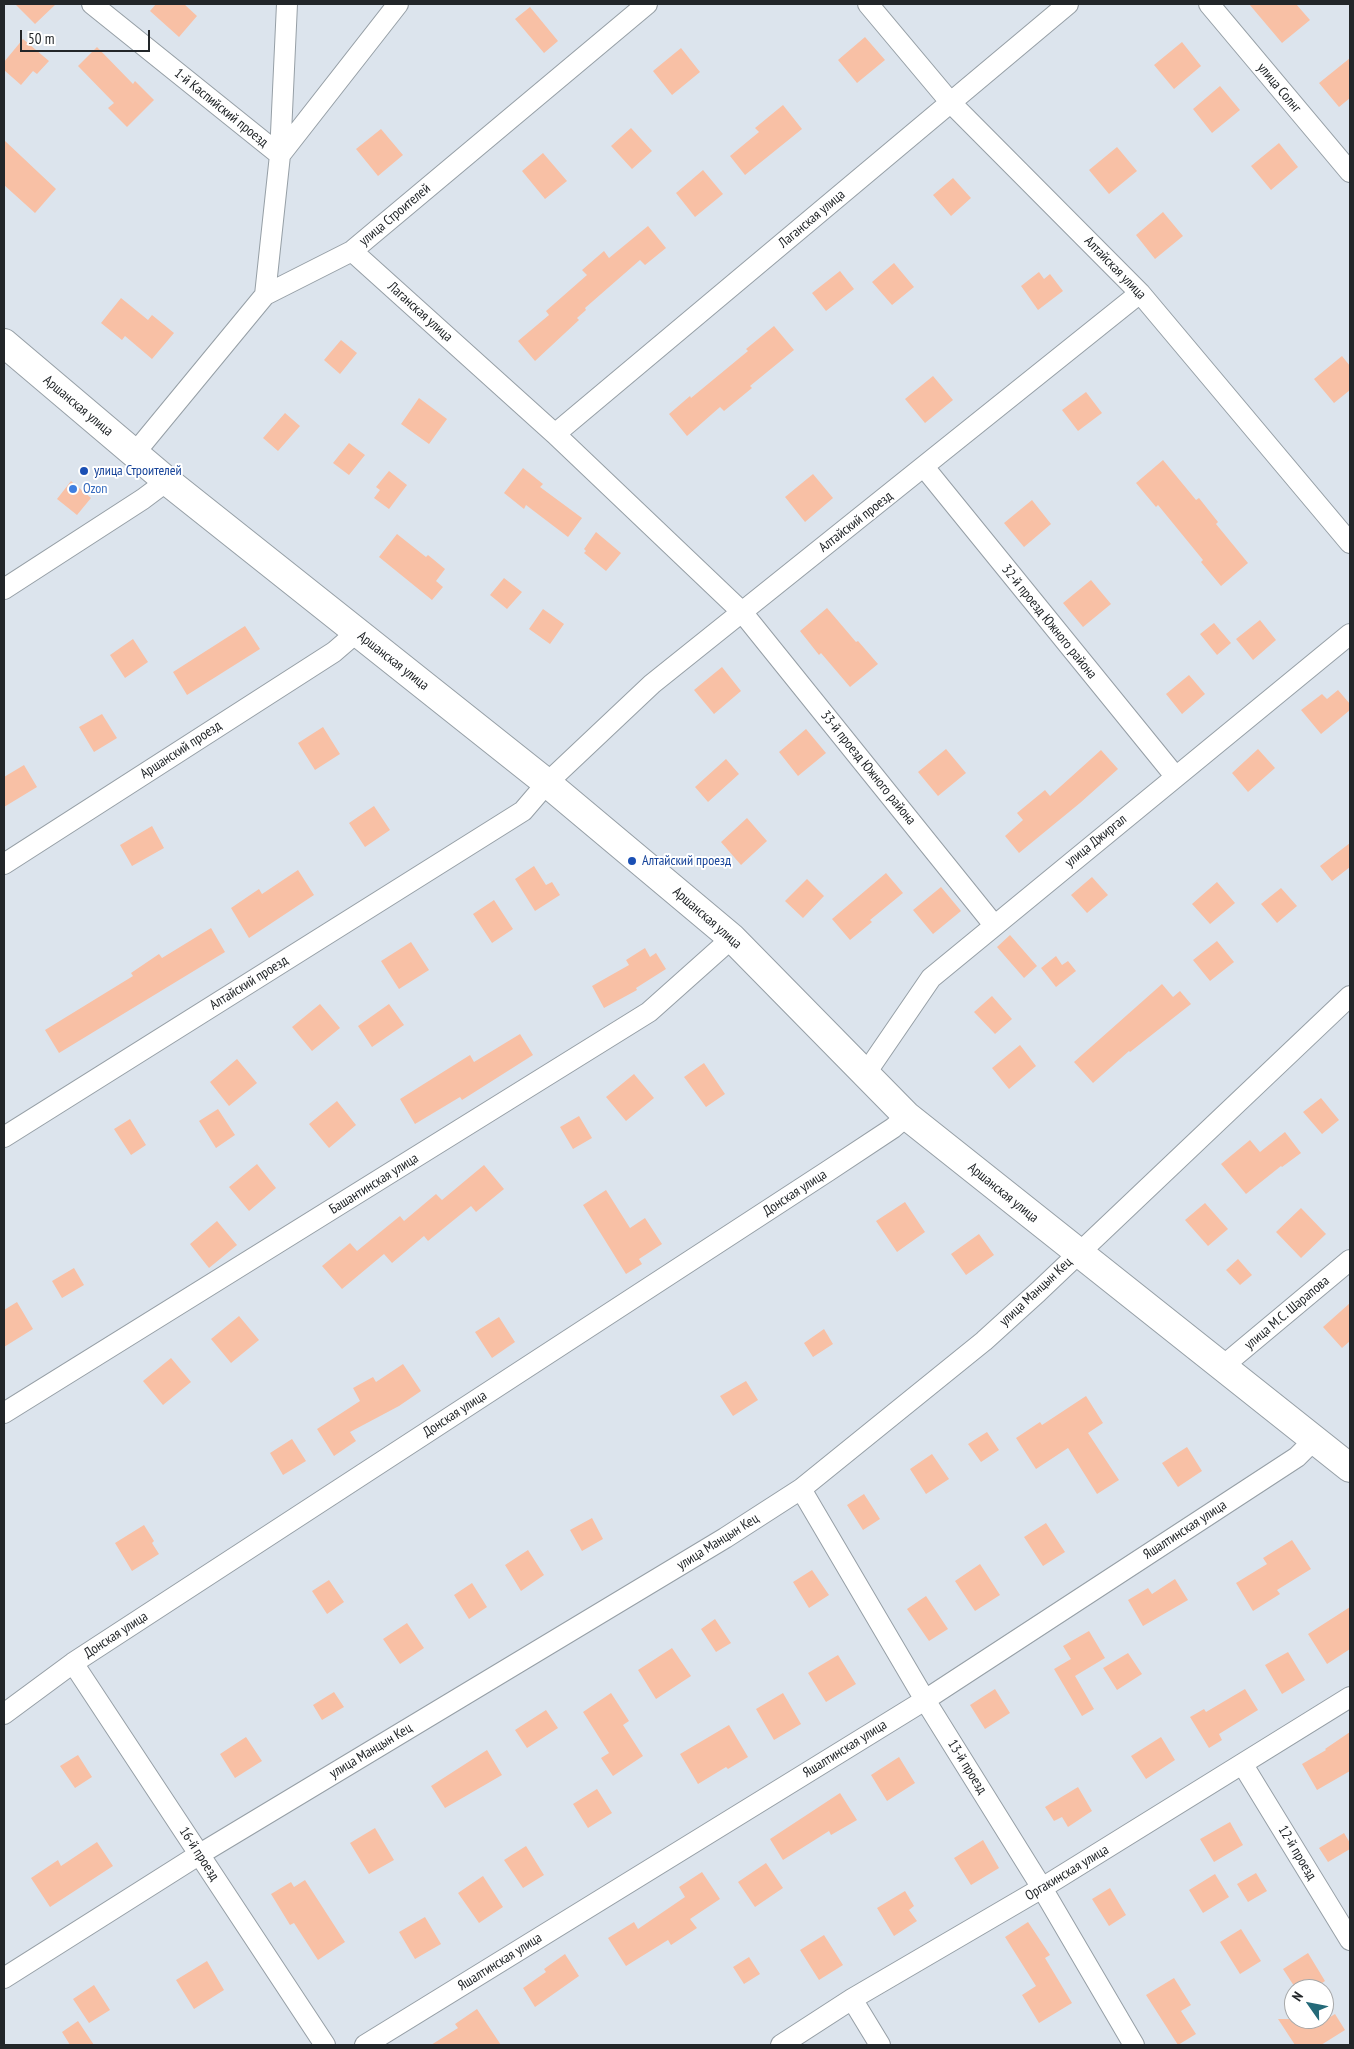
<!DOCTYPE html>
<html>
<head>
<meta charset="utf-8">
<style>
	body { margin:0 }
	#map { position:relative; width:1354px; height:2049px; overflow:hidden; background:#dce4ed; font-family:"PT Sans Narrow",sans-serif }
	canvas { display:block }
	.frame { position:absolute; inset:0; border:5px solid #222629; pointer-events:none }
	.north { position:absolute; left:1284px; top:1979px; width:50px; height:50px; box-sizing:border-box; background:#fff; border:1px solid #a7a8a9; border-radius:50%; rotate:303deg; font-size:14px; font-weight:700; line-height:20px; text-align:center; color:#222629 }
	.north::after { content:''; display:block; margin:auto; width:18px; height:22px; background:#246a79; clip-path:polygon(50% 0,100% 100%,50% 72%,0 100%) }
	.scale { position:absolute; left:20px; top:30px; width:130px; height:22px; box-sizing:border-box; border:2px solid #222629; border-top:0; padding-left:6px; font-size:15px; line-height:18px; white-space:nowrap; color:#222629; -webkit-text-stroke:4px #fff; paint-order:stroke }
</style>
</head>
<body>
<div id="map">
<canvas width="1354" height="2049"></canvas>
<div class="frame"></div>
<div class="north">N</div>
<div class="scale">50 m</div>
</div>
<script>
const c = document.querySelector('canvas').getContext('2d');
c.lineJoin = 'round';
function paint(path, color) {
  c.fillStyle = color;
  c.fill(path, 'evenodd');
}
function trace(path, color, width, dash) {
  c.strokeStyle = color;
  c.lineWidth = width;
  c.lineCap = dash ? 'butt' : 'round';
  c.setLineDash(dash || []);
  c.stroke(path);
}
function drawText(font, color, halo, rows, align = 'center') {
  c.font = font + ' "PT Sans Narrow",sans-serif';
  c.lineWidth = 4;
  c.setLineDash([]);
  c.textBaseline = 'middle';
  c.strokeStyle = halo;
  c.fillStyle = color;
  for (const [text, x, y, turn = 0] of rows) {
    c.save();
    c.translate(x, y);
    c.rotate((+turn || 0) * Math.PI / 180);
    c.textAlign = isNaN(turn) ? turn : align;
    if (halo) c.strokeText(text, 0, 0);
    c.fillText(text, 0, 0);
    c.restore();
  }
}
const building = new Path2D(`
	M15,4H56L35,24Z
	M156,4H184L197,16L179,37L150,11Z
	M1249,4H1296L1310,20L1282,43Z
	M530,7L558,41L544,53L515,19Z
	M865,37L885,60L857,83L838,60Z
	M23,39L49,61L37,74L33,71L21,85L4,70V62Z
	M1182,42L1201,66L1174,89L1154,65Z
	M97,47L133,84L135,81L154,100L127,127L108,108L114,103L78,66Z
	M681,48L700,72L672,95L653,71Z
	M1350,58V98L1339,107L1319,83Z
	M1220,86L1240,110L1212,133L1193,109Z
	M783,105L802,129L745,175L730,156L759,132L755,128Z
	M631,128L652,151L632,169L611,146Z
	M381,129L403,155L378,176L356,149Z
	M4,140L56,189L35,213L4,185Z
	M1279,143L1298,167L1271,190L1251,166Z
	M1117,147L1137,171L1109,194L1089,170Z
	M543,153L567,181L545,199L522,171Z
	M703,170L723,194L695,217L676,193Z
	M953,178L971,198L951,216L933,195Z
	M1163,212L1183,236L1155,259L1136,235Z
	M648,226L666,248L645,265L640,260L585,308L586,310L577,318L579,320L535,361L518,341L549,315L546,311L587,275L582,270L604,251L609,258Z
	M894,263L914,287L892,305L872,282Z
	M840,271L854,289L826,311L812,293Z
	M1039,272L1044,279L1050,274L1063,291L1038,310L1021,286Z
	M121,298L148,320L152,315L174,333L152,359L125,336L122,340L101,323Z
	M774,326L794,350L750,386L752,388L724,411L720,407L687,436L669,414L690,396L691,398L748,351L746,349Z
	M341,340L357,353L340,374L324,360Z
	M1342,356L1350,366V390L1334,403L1314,379Z
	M933,376L953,400L925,423L905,399Z
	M1086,392L1102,413L1078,431L1062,410Z
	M419,398L447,419L429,444L401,424Z
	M285,413L300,426L278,451L263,438Z
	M349,443L365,455L349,475L333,463Z
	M1163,460L1196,500L1199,498L1218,522L1216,524L1248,563L1221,586L1201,562L1203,560L1158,505L1156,507L1136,483Z
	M523,468L543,484L540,487L582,518L568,537L526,505L524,509L504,493Z
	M389,471L407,485L389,509L374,498L380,490L376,487Z
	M813,474L833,498L805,522L785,497Z
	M71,481L91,498L77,515L57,499Z
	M1032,500L1051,524L1024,547L1004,523Z
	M596,532L621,553L606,571L584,553L586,551L584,549Z
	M397,534L426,557L428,555L445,569L436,581L443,587L432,600L379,557Z
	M504,578L522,592L507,609L490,595Z
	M1091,580L1111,604L1083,627L1063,603Z
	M827,608L856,642L858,641L878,664L850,687L821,653L819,655L800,631Z
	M543,609L564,624L550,644L529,629Z
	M1260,620L1276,640L1253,660L1236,639Z
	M1214,623L1231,643L1217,655L1200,634Z
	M245,626L260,649L187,695L173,672Z
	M133,639L148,662L125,678L110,655Z
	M722,667L741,691L714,714L694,690Z
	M1189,675L1205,694L1182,714L1166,694Z
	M1338,690L1350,704V710L1321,734L1301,710L1322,694L1327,699Z
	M102,714L117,738L94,752L79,727Z
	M323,727L340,754L315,770L298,743Z
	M806,729L826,753L798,776L779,752Z
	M946,749L966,773L938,796L918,772Z
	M1258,749L1275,768L1248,792L1232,773Z
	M1101,750L1118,769L1080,803L1019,853L1005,836L1023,820L1017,813L1045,790L1050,796Z
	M726,759L739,774L708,802L695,787Z
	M24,765L37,787L4,807V777Z
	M374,806L390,830L365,847L349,823Z
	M747,818L767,841L741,865L721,842Z
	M152,826L164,848L132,866L120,845Z
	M1350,843V867L1332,881L1320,866Z
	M534,866L546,885L552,882L560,895L535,911L515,879Z
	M298,870L314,895L249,938L231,908L259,889L262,894Z
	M886,873L903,893L870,920L872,922L850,940L832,919Z
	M1092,877L1108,895L1087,913L1071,895Z
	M807,879L824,896L803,918L785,901Z
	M1217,882L1235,903L1210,924L1192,904Z
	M941,887L961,911L933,934L913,910Z
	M1281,888L1297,906L1277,923L1261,904Z
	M494,900L513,929L492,943L473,914Z
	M211,928L225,952L59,1053L45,1030L133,976L131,973L159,954L162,958Z
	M1010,935L1037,966L1024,978L997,947Z
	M1217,941L1234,962L1210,981L1193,960Z
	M411,942L429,970L399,989L381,961Z
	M645,948L650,957L656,953L666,969L636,988L637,990L604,1008L592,986L629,965L626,960Z
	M1056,956L1062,965L1068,961L1076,971L1056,987L1041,968Z
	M1162,984L1173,997L1180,991L1191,1004L1130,1052L1129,1051L1093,1083L1074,1062Z
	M992,996L1012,1019L995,1034L974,1012Z
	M320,1004L340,1028L312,1051L292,1027Z
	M389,1004L404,1025L372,1047L358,1026Z
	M520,1034L533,1055L462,1100L460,1097L415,1124L400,1099L470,1055L474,1062Z
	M1020,1045L1036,1066L1009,1089L992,1068Z
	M237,1059L257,1083L229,1106L210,1082Z
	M704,1063L725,1094L706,1107L684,1077Z
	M634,1074L654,1098L626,1121L606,1097Z
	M1321,1098L1339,1120L1322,1134L1303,1112Z
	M337,1101L356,1125L329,1148L309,1124Z
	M218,1109L235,1135L216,1148L199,1121Z
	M579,1116L592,1138L573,1149L560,1127Z
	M130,1119L146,1145L131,1155L114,1129Z
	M1285,1132L1301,1153L1282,1167L1281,1166L1246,1194L1221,1164L1250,1140L1260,1152Z
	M257,1164L276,1188L249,1211L229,1187Z
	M484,1165L504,1189L476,1212L471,1206L428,1241L424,1236L392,1263L384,1254L342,1289L322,1266L350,1243L357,1251L400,1216L404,1221L436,1194L442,1200Z
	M606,1190L630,1228L645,1218L662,1244L639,1259L642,1264L626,1274L583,1205Z
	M905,1202L925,1232L897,1252L876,1221Z
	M1205,1203L1228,1229L1208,1246L1185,1220Z
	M1301,1208L1326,1234L1301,1258L1276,1232Z
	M217,1221L237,1245L209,1268L190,1244Z
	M979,1234L994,1255L966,1275L951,1254Z
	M1238,1259L1252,1275L1240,1285L1226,1270Z
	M74,1268L84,1285L62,1298L52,1281Z
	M17,1302L33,1329L4,1347V1310Z
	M1350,1303V1341L1342,1348L1323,1327Z
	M239,1316L259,1340L231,1363L211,1339Z
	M499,1317L515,1342L492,1358L475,1332Z
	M824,1329L833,1344L813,1357L804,1343Z
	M171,1358L191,1382L163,1405L143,1381Z
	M403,1364L421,1391L399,1406L350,1432L356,1441L334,1456L317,1429L360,1401L353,1388L373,1377L376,1382Z
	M746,1381L758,1400L733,1416L720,1396Z
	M1086,1396L1103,1423L1088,1433L1119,1480L1097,1494L1068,1448L1036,1469L1016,1438L1040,1422L1042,1425Z
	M987,1432L999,1450L981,1462L968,1444Z
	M292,1439L306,1461L283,1475L270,1453Z
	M1187,1447L1202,1471L1178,1487L1162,1463Z
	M932,1454L949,1479L926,1494L910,1469Z
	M864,1494L880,1519L863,1530L847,1505Z
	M592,1518L603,1539L582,1551L570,1530Z
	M1046,1523L1065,1552L1043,1566L1024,1537Z
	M144,1525L154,1541L152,1543L159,1554L132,1571L115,1543Z
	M1292,1540L1311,1569L1277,1590L1280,1594L1253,1611L1236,1583L1267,1564L1263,1558Z
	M528,1550L544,1575L521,1591L505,1565Z
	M980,1564L1000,1595L975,1611L955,1581Z
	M812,1570L829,1595L809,1608L793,1582Z
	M1175,1579L1188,1600L1143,1626L1128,1600L1148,1588L1152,1594Z
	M329,1580L344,1602L327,1614L312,1591Z
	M472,1583L487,1607L469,1619L454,1595Z
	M926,1596L948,1629L929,1641L907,1609Z
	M1350,1607V1649L1327,1664L1308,1634Z
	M715,1619L731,1643L716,1652L701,1629Z
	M407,1623L424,1648L400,1664L383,1639Z
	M1089,1631L1105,1658L1075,1676L1094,1709L1082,1716L1054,1669L1071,1659L1063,1646Z
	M672,1648L691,1676L656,1699L638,1670Z
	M1288,1652L1305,1680L1282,1694L1265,1665Z
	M1128,1653L1142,1674L1117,1690L1103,1668Z
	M838,1655L856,1684L826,1702L808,1673Z
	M995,1689L1010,1713L985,1729L970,1705Z
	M1245,1689L1258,1710L1219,1734L1222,1740L1209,1748L1190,1717L1204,1709L1206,1712Z
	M334,1692L344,1707L322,1720L313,1705Z
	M611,1693L629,1721L623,1725L643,1756L613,1776L601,1758L609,1753L583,1712Z
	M783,1693L801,1724L774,1740L756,1709Z
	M546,1710L558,1728L527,1748L515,1730Z
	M729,1725L748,1757L728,1769L726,1767L698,1784L680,1754Z
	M1350,1732V1771L1317,1790L1302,1764L1326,1750L1325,1749Z
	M246,1737L262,1761L235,1778L220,1754Z
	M1161,1737L1175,1760L1146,1779L1131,1756Z
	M487,1750L502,1775L445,1808L431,1786Z
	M78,1755L92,1777L75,1788L60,1766Z
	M899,1757L915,1783L887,1801L871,1775Z
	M1078,1787L1092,1811L1068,1827L1062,1817L1054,1821L1045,1807Z
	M597,1789L612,1813L588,1828L573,1804Z
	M840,1793L857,1820L831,1835L829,1831L783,1860L770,1839Z
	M1230,1822L1243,1845L1214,1862L1200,1839Z
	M375,1828L394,1860L369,1874L350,1843Z
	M1344,1833L1350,1843V1849L1328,1862L1319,1848Z
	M983,1840L999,1868L971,1885L954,1858Z
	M97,1842L113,1866L50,1907L31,1878L58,1860L61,1866Z
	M526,1846L544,1875L523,1888L504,1860Z
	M766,1863L783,1888L755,1907L738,1882Z
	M702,1872L720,1899L690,1919L697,1928L671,1945L668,1940L626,1966L608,1938L634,1922L638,1929L685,1897L679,1887Z
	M1256,1873L1267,1891L1248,1902L1237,1884Z
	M1215,1874L1229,1897L1203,1913L1189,1890Z
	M483,1876L503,1907L479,1923L458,1893Z
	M305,1880L345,1942L318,1960L294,1923L290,1925L271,1894L291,1882L294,1887Z
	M1110,1888L1126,1915L1109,1926L1092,1899Z
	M905,1891L914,1906L909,1910L917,1921L894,1936L877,1908Z
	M425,1917L441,1944L415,1959L399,1932Z
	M1028,1922L1050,1955L1045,1958L1072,2003L1039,2023L1022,1995L1036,1986L1005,1937Z
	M1241,1929L1261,1961L1240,1974L1220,1942Z
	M824,1935L843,1965L819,1980L800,1950Z
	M1308,1953L1325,1981L1313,1989H1296L1283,1969Z
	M565,1954L579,1976L535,2007L523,1988L546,1972L544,1969Z
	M749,1957L760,1974L744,1984L733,1967Z
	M207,1961L224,1990L194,2009L176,1980Z
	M1174,1978L1191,2005L1181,2011L1196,2034L1178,2045L1146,1995Z
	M94,1985L110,2010L89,2023L73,1999Z
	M477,2009L501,2045H431L458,2028L455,2024Z
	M1335,2014L1345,2030L1321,2045H1295L1278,2019H1306L1312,2028Z
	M78,2021L94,2045H70L62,2032Z`);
const street = new Path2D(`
	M92,4L280,155L398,4
	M868,4L951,103L1140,293L1350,543
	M1209,4L1350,172
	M352,251L555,434L742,612L994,925
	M265,295L280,155L287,4
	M555,434L1068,4
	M134,454L265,295L352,251L647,4
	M924,467L1175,776
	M4,589L143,499L167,481
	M4,864L334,652L356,633
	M866,1073L931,978L1350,634
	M4,1137L523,811L547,783L652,684L1140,293
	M1223,1366L1350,1260
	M4,1413L649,1012L732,938
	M801,1489L925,1700L1042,1888L1134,2045
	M73,1663L325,2045
	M4,1714L73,1663L828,1171L893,1128L907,1116
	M1243,1765L1350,1940
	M4,1978L200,1854L725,1538L801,1489L984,1341L1038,1292L1350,996
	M852,1999L880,2045
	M365,2045L925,1700L1297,1457L1315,1439
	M781,2045L852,1999L1042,1888L1350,1697`);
const secondary = new Path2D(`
	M4,343L167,481L547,783L732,938L907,1116L1350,1468`);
const markers = [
	[84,471,5,"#1a4fb4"],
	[73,489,5,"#3f7fe0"],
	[632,861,5,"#1a4fb4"]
];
const streetNames = [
	["улица Солнг",1279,88,50],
	["1-й Каспийский проезд",221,108,39],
	["улица Строителей",395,215,-40],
	["Лаганская улица",812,219,-40],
	["Алтайская улица",1115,268,46],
	["Лаганская улица",420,312,42],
	["Аршанская улица",78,406,40],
	["Алтайский проезд",856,522,-38],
	["32-й проезд Южного района",1049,622,51],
	["Аршанская улица",393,661,38],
	["Аршанский проезд",181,750,-33],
	["33-й проезд Южного района",868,768,51],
	["улица Джиргал",1096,841,-39],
	["Аршанская улица",707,918,41],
	["Алтайский проезд",249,983,-32],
	["Башантинская улица",374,1184,-32],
	["Донская улица",795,1193,-33],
	["Аршанская улица",1003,1193,39],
	["улица Манцын Кец",1036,1292,-43],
	["улица М.С. Шарапова",1287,1313,-40],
	["Донская улица",455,1414,-33],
	["Яшалтинская улица",1185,1530,-33],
	["улица Манцын Кец",718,1542,-32],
	["Донская улица",116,1635,-33],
	["Яшалтинская улица",845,1749,-32],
	["улица Манцын Кец",371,1751,-31],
	["13-й проезд",967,1767,58],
	["12-й проезд",1297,1853,59],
	["16-й проезд",199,1854,57],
	["Оргакинская улица",1067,1873,-31],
	["Яшалтинская улица",500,1962,-32]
];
const transitNames = [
	["улица Строителей",94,471],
	["Алтайский проезд",642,861]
];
const shopNames = [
	["Ozon",83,489]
];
paint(building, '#f8c0a5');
trace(street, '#969fa6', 22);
trace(secondary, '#969fa6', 30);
trace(street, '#fff', 20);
trace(secondary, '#fff', 28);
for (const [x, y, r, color] of markers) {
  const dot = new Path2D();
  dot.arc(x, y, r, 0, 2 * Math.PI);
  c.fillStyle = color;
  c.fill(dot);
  trace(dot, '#fff', 2);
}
drawText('14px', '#222629', '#fff', streetNames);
drawText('14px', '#164399', '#fff', transitNames, 'left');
drawText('14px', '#366cbe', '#fff', shopNames, 'left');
</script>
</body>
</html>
